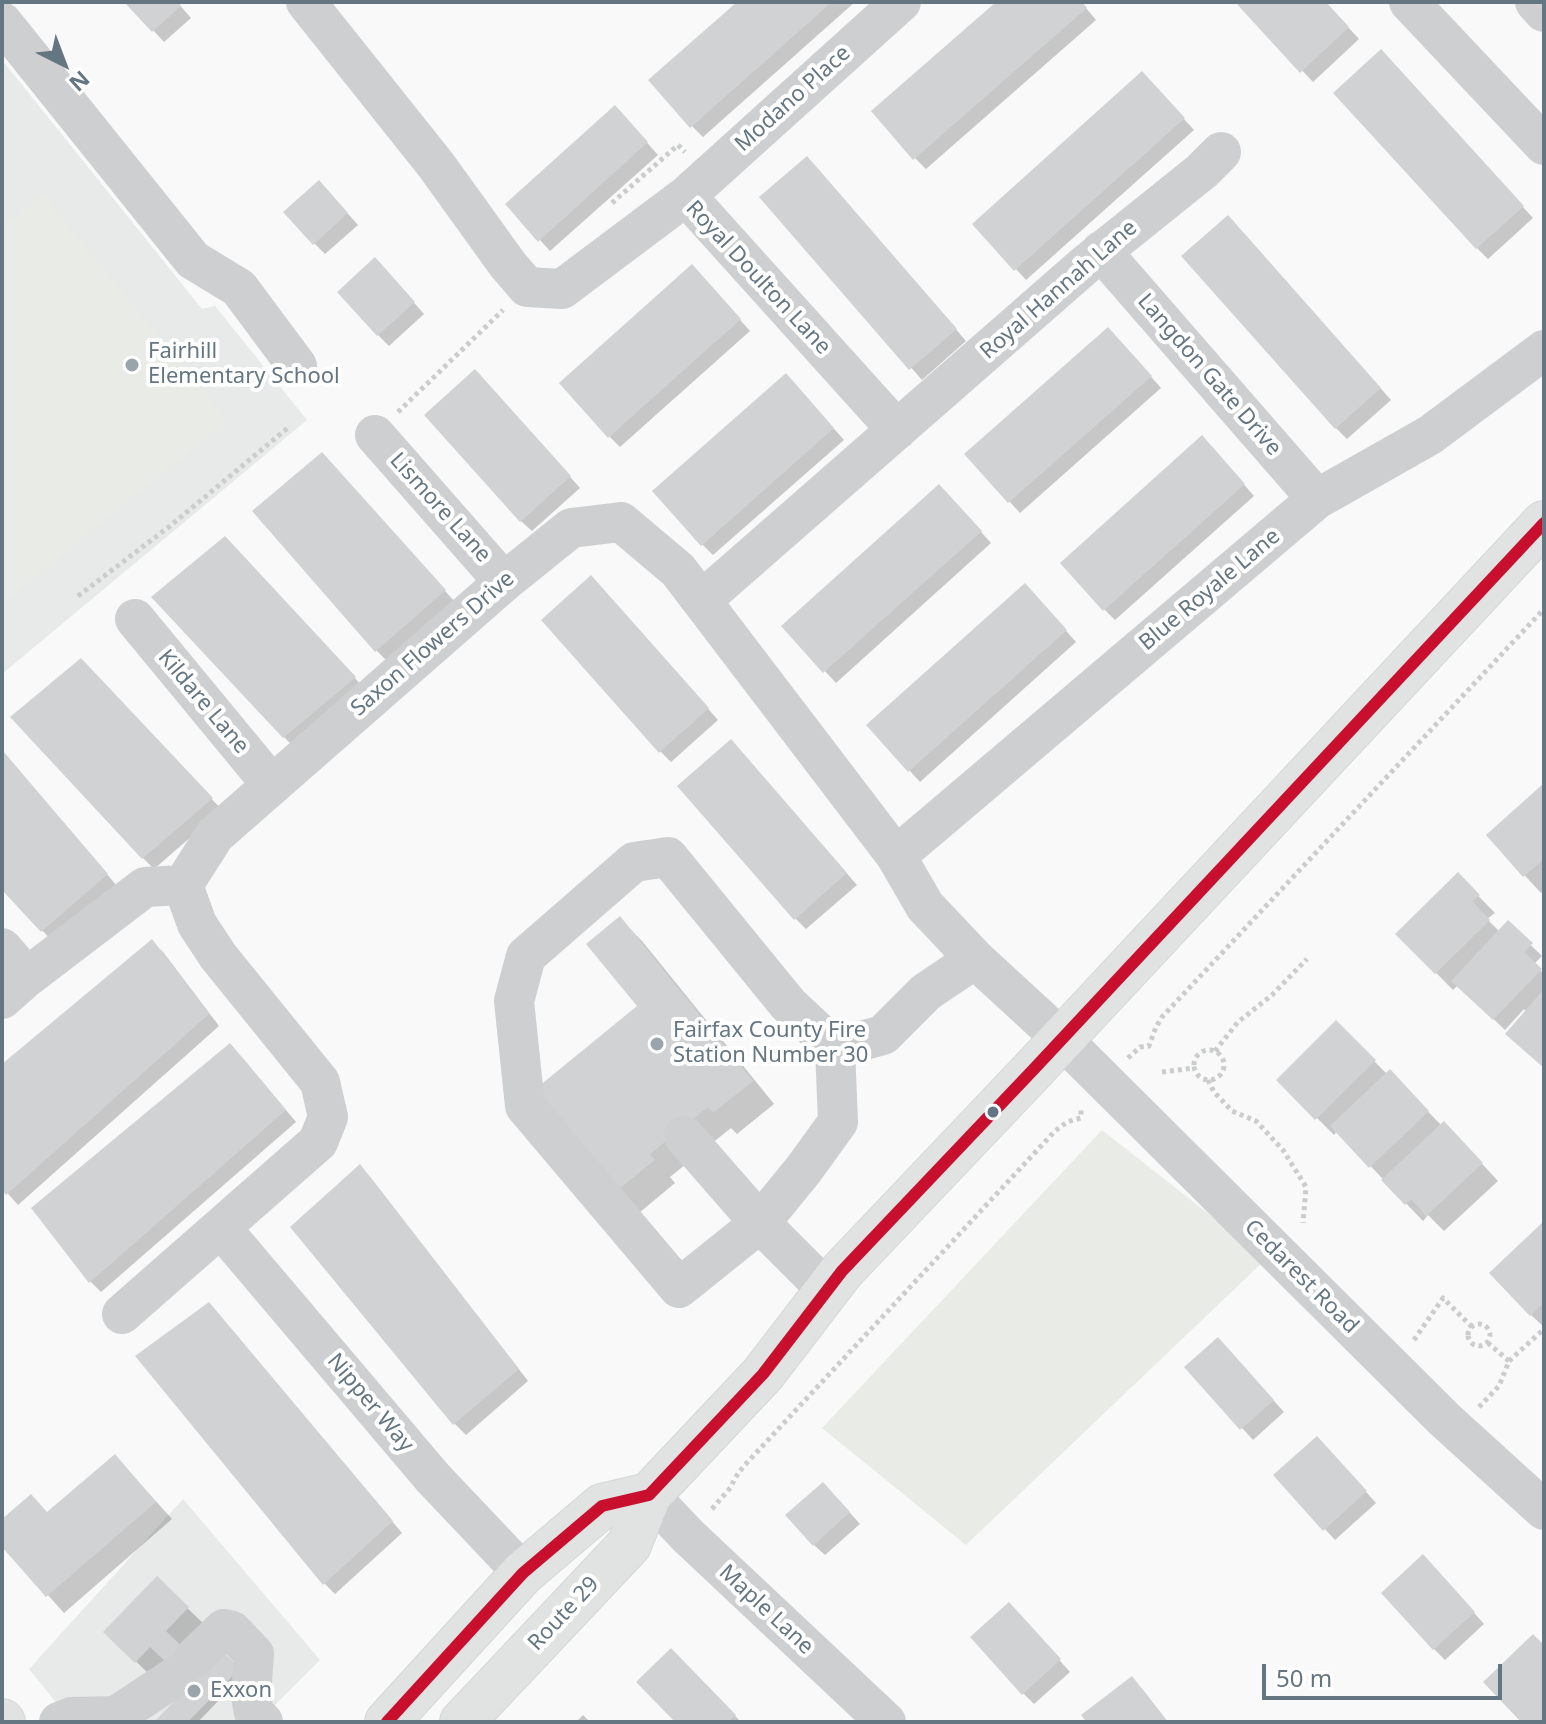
<!DOCTYPE html>
<html>
<head>
<meta charset="utf-8">
<style>
	body { margin:0 }
	#map { position:relative; width:1546px; height:1724px; overflow:hidden; background:#f9f9f9; font-family:"Noto Sans",sans-serif }
	canvas { display:block }
	.frame { position:absolute; inset:0; border:4px solid #657683; pointer-events:none }
	.north { position:absolute; left:24px; top:24px; width:80px; height:80px; -webkit-text-stroke:6px #fff; paint-order:stroke; rotate:138deg; font-size:22px; font-weight:700; line-height:32px; text-align:center; color:#657683 }
	.north::after { content:''; display:block; margin:auto; width:28px; height:36px; background:#657683; clip-path:polygon(50% 0,100% 100%,50% 72%,0 100%) }
	.scale { position:absolute; left:1262px; top:1664px; width:240px; height:36px; box-sizing:border-box; border:4px solid #657683; border-top:0; padding-left:10px; font-size:24px; line-height:28px; white-space:nowrap; color:#657683; -webkit-text-stroke:6px #fff; paint-order:stroke }
</style>
</head>
<body>
<div id="map">
<canvas width="1546" height="1724"></canvas>
<div class="frame"></div>
<div class="north">N</div>
<div class="scale">50 m</div>
</div>
<script>
const c = document.querySelector('canvas').getContext('2d');
c.lineJoin = 'round';
function paint(path, color) {
  c.fillStyle = color;
  c.fill(path, 'evenodd');
}
function trace(path, color, width, dash) {
  c.strokeStyle = color;
  c.lineWidth = width;
  c.lineCap = dash ? 'butt' : 'round';
  c.setLineDash(dash || []);
  c.stroke(path);
}
function drawText(font, color, halo, rows, align = 'center') {
  c.font = font + ' "Noto Sans",sans-serif';
  c.lineWidth = 8;
  c.setLineDash([]);
  c.textBaseline = 'middle';
  c.strokeStyle = halo;
  c.fillStyle = color;
  for (const [text, x, y, turn = 0] of rows) {
    c.save();
    c.translate(x, y);
    c.rotate((+turn || 0) * Math.PI / 180);
    c.textAlign = isNaN(turn) ? turn : align;
    if (halo) c.strokeText(text, 0, 0);
    c.fillText(text, 0, 0);
    c.restore();
  }
}
const built = new Path2D(`
	M2,60L202,309L215,306L307,420L2,674Z
	M183,1499L320,1660L258,1722H72L29,1669Z`);
const green = new Path2D(`
	M43,194L228,421L2,604V227Z
	M1102,1130L1266,1259L966,1545L822,1428Z`);
const shadow = new Path2D(`
	M127,2H177L191,18L164,42Z
	M740,2H855L703,137L692,126Z
	M999,2H1081L1096,20L926,169L915,158Z
	M1238,2H1325L1359,39L1313,82Z
	M1391,63L1533,218L1488,259L1477,248Z
	M1153,85L1194,130L1026,280L1016,269Z
	M626,119L658,155L550,251L540,240Z
	M818,169L966,341L922,380L762,198Z
	M330,194L358,225L325,254L314,243Z
	M1239,228L1391,400L1347,439L1336,428Z
	M386,271L424,314L389,346L378,335Z
	M703,278L750,331L620,447L609,436Z
	M1119,340L1161,388L1020,513L967,455Z
	M486,383L580,488L532,531L521,521Z
	M796,386L844,440L713,555L702,544Z
	M1213,449L1254,496L1115,620L1104,609Z
	M333,466L455,602L387,661L376,650Z
	M950,497L991,543L836,683L783,626Z
	M236,550L365,689L295,748L284,737Z
	M602,589L718,720L671,762L660,751Z
	M1035,596L1076,642L920,782L869,726Z
	M92,671L222,810L154,869L143,858Z
	M2,750L117,886L53,942L2,887Z
	M741,752L857,885L806,929L795,918Z
	M1544,786V890L1541,893L1488,836Z
	M1458,875L1495,913L1487,919L1500,932L1508,923L1542,956L1534,964L1544,974V1066L1527,1012L1524,1009L1505,1030L1458,985L1453,990L1398,934Z
	M620,919L642,941L774,1104L737,1134L731,1128L670,1177L675,1183L639,1213L617,1191L640,1007Z
	M152,942L163,952L219,1026L18,1205L2,1187V1067Z
	M1336,1023L1387,1074L1406,1089L1442,1126L1461,1141L1498,1181L1444,1231L1428,1215L1423,1221L1337,1131L1334,1135L1279,1080Z
	M241,1056L296,1122L101,1292L90,1281Z
	M360,1167L371,1178L528,1381L466,1435L455,1424L293,1227Z
	M1544,1224V1327L1531,1315Z
	M220,1316L402,1533L335,1594L324,1583Z
	M1228,1350L1284,1412L1253,1440L1187,1367Z
	M1328,1449L1376,1503L1335,1540L1325,1529Z
	M115,1456L172,1519L64,1613L2,1544V1521L49,1514Z
	M834,1495L860,1524L825,1555L814,1545Z
	M1434,1568L1484,1624L1445,1660L1434,1649Z
	M157,1579L205,1625L182,1649L243,1675L198,1722H157L192,1685L153,1678L106,1632Z
	M1019,1615L1070,1672L1034,1704L1023,1693Z
	M671,1651L741,1722H678Z
	M1132,1679L1143,1690L1168,1722H1089L1084,1716Z
	M583,1715L590,1722H576Z`);
const building = new Path2D(`
	M124,2H178L181,6L152,32Z
	M737,2H832L690,128L648,80Z
	M996,2H1082L1087,8L913,160L871,111Z
	M1235,2H1326L1349,27L1300,73Z
	M1381,49L1524,206L1476,249L1333,93Z
	M1142,71L1185,118L1014,271L972,224Z
	M615,105L648,142L538,242L505,204Z
	M807,156L957,329L909,370L759,197Z
	M319,180L348,213L313,245L283,212Z
	M1228,215L1381,388L1335,429L1181,256Z
	M375,257L415,302L377,336L337,292Z
	M692,264L741,319L608,438L559,383Z
	M1108,327L1152,376L1008,503L964,454Z
	M475,369L571,476L520,522L424,415Z
	M786,373L834,428L701,546L652,491Z
	M1202,435L1245,484L1103,611L1060,563Z
	M322,452L446,590L375,652L252,511Z
	M939,484L982,531L823,673L781,626Z
	M225,536L356,677L283,738L151,597Z
	M591,575L709,708L659,753L541,620Z
	M1025,583L1067,630L908,772L866,725Z
	M81,658L213,798L142,859L10,717Z
	M731,739L847,873L794,920L677,786Z
	M2,750L108,874L41,932L2,890Z
	M1544,783V859L1523,877L1486,835Z
	M1458,872L1480,895L1472,901L1490,920L1435,974L1395,934Z
	M620,916L753,1081L713,1113L708,1107L650,1154L655,1160L615,1192L533,1091L637,1006L586,944Z
	M1508,920L1533,943L1524,952L1542,969L1493,1020L1451,981Z
	M152,939L209,1014L6,1195L2,1190V1064Z
	M1544,989V1068L1505,1034Z
	M1336,1020L1376,1060L1315,1120L1276,1080Z
	M230,1043L286,1110L89,1283L31,1208Z
	M1390,1069L1429,1111L1369,1168L1330,1126Z
	M1444,1121L1483,1163L1426,1216L1411,1199L1405,1205L1381,1180Z
	M360,1164L519,1369L453,1425L290,1227Z
	M1544,1221V1302L1530,1316L1489,1273Z
	M209,1302L393,1521L323,1585L135,1356Z
	M1218,1337L1274,1400L1240,1430L1184,1367Z
	M1317,1436L1367,1491L1323,1531L1273,1475Z
	M115,1454L156,1502L46,1597L2,1547V1519L31,1494L47,1512Z
	M823,1482L850,1512L813,1546L785,1515Z
	M1423,1554L1475,1612L1433,1650L1381,1593Z
	M157,1576L189,1607L166,1631L204,1668L221,1650L240,1668L188,1722H154L190,1685L150,1647L135,1663L103,1632Z
	M1009,1602L1061,1659L1022,1695L970,1637Z
	M1533,1634L1544,1645V1722H1521L1483,1682Z
	M671,1648L736,1715L728,1722H675L636,1682Z
	M1132,1676L1167,1721L1086,1722L1081,1715Z`);
const path = new Path2D(`
	M612,203L678,145L685,152
	M398,412L503,310
	M78,596L170,526L289,427
	M1194 1065a15 15 0 1 1 30 0a15 15 0 1 1-30 0Z
	M1215,1051L1238,1022L1272,995L1307,959
	M1128,1058L1140,1047L1149,1046L1156,1027L1162,1017L1544,609
	M1162,1072L1194,1068
	M1208,1080L1214,1092L1232,1111L1256,1121L1283,1150L1306,1187L1303,1223
	M1468 1335a11 11 0 1 1 22 0a11 11 0 1 1-22 0Z
	M1414,1340L1443,1298L1472,1327
	M1509,1361L1544,1329
	M1479,1407L1499,1386L1509,1361L1488,1343
	M712,1509L731,1487L735,1478L743,1467L1055,1131L1067,1122L1081,1118V1108`);
const minor = new Path2D(`
	M306,2L436,165L508,265L527,287L562,289L686,196L901,2
	M1409,2L1544,145
	M1535,2L1544,12
	M2,22L193,260L239,288L297,366
	M686,196L897,430
	M1101,251L1317,499
	M375,435L504,582
	M702,600L1085,265L1202,171L1221,152
	M135,619L272,785
	M896,856L1317,499L1430,435L1544,350
	M668,857L788,1004L835,1048L838,1122L804,1169L760,1223L679,1288L525,1106L514,1001L526,956L634,862Z
	M2,948L27,977
	M2,999L27,977L145,887L183,885
	M835,1048L883,1035L926,992L975,959
	M684,1136L760,1223L827,1290
	M221,1228L433,1478L523,1573
	M122,1314L318,1142L328,1117L320,1082L218,956L197,924L183,885L215,835L504,582L571,528L621,522L678,570L896,856L925,906L975,959L1062,1039L1444,1419L1544,1510
	M649,1495L688,1536L886,1722
	M194,1658L224,1629L232,1631L254,1654L251,1696L254,1713L263,1722
	M59,1722L72,1717L116,1716L178,1675`);
const major = new Path2D(`
	M2,1721L3,1722
	M387,1722L523,1573L602,1506L649,1495
	M462,1722L629,1545L649,1495L763,1374L842,1271L1033,1070L1544,523`);
const bus1 = new Path2D(`
	M387,1722L523,1573L602,1506L649,1495L763,1374L842,1271L1033,1070L1544,523`);
const markers = [
	[132,365,8,"#99a4ac"],
	[657,1044,8,"#99a4ac"],
	[993,1112,7,"#657683"],
	[194,1691,8,"#99a4ac"]
];
const streetNames = [
	["Modano Place",793,99,-42],
	["Royal Doulton Lane",758,278,47],
	["Royal Hannah Lane",1059,290,-41],
	["Langdon Gate Drive",1209,375,49],
	["Lismore Lane",440,508,48],
	["Blue Royale Lane",1210,590,-40],
	["Saxon Flowers Drive",433,644,-41],
	["Kildare Lane",203,702,50],
	["Cedarest Road",1301,1277,45],
	["Nipper Way",370,1403,50],
	["Maple Lane",766,1610,43],
	["Route 29",564,1614,-47]
];
const poiNames = [
	["Fairhill",148,352],
	["Elementary School",148,377],
	["Fairfax County Fire",673,1031],
	["Station Number 30",673,1056],
	["Exxon",210,1691]
];
paint(built, '#e8e9e9');
paint(green, '#e8ebe6');
paint(shadow, '#0003');
paint(building, '#d0d2d3');
trace(major, '#d5d6d7', 46);
trace(path, '#cbcccd', 5, [4, 4]);
trace(minor, '#cecfd0', 40);
trace(major, '#e1e2e2', 44);
trace(bus1, '#c8102e', 12);
for (const [x, y, r, color] of markers) {
  const dot = new Path2D();
  dot.arc(x, y, r, 0, 2 * Math.PI);
  c.fillStyle = color;
  c.fill(dot);
  trace(dot, '#fff', 3);
}
drawText('22px', '#657683', '#fff', streetNames);
drawText('22px', '#657683', '#fff', poiNames, 'left');
</script>
</body>
</html>
